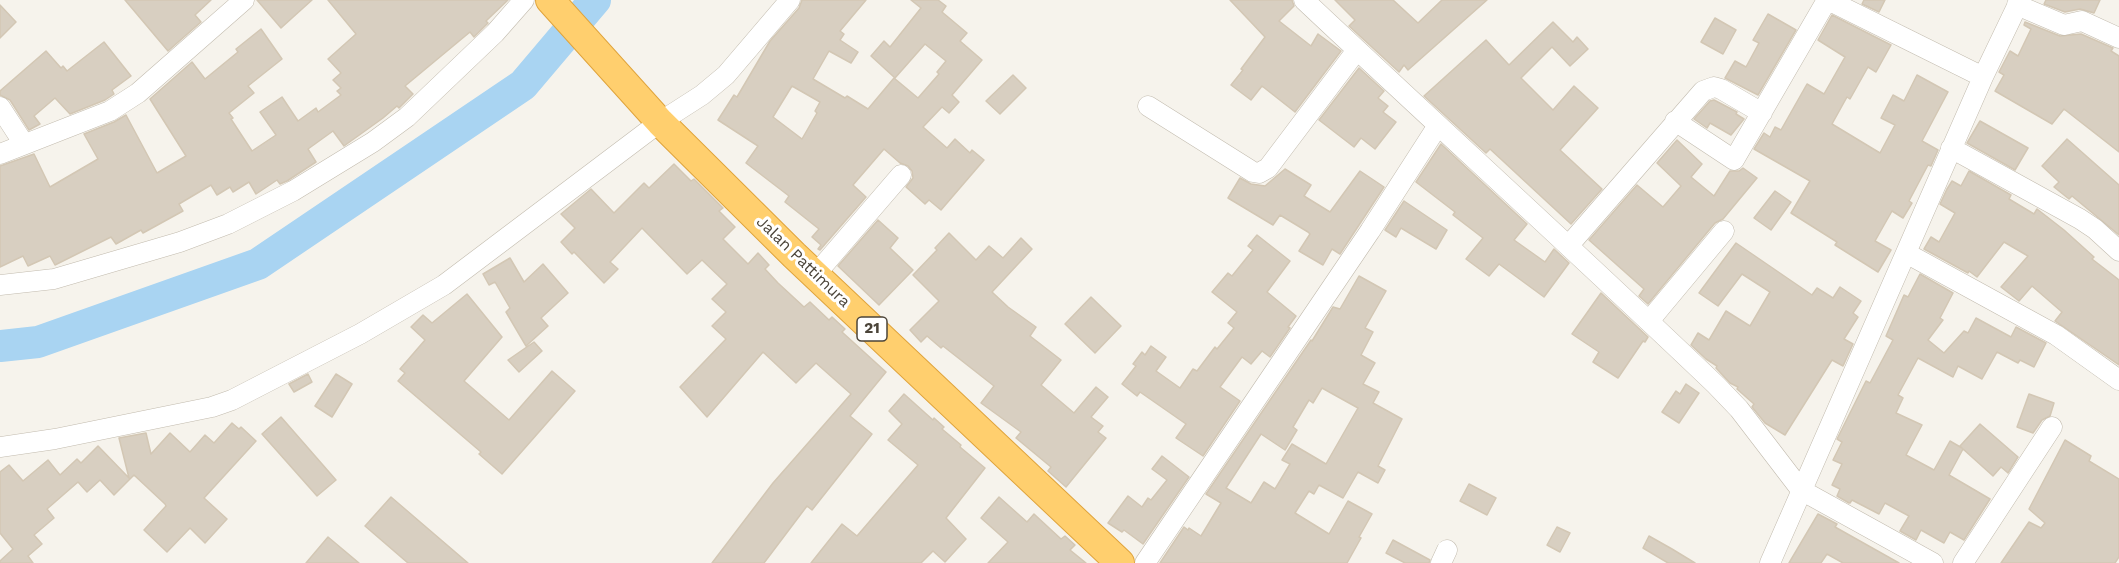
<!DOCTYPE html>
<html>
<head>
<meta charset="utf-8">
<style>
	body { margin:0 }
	canvas { display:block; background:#f6f3ec }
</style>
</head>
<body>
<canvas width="2119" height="563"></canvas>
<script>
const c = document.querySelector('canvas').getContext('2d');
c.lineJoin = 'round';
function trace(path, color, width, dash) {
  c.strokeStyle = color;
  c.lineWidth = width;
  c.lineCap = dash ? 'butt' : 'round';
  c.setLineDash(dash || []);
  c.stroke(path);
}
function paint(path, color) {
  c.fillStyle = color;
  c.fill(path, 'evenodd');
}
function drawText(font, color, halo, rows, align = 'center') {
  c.font = font + ' "Work Sans",sans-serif';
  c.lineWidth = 6;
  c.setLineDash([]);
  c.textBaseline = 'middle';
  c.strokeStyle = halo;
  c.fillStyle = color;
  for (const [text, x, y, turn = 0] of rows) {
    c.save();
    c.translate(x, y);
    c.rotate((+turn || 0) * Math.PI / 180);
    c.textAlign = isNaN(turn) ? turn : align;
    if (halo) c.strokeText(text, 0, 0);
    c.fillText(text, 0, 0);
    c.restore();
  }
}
const river = new Path2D(`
	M0,346L38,342L258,264L523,85L595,0`);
const building = new Path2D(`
	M125,0H211L195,15L201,22L168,51Z
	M257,0H312L281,28Z
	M328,0H508L486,21L488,23L474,37L470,32L405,86L413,94L399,108L397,106L383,118L344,146L333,131L308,149L316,162L287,181L280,184L277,180L256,194L249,182L233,192L230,187L217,195L211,185L179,204L183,211L143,233L141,230L116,244L111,237L55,265L50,256L28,266L23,256L0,267V166L34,154L50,187L98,159L84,134L114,122L126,115L157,173L186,156L150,99L192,62L205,79L238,52L236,49L261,29L282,59L248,86L254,93L229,113L233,118L231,119L252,151L276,135L260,112L282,97L298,121L316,108L318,112L341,95L337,91L341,88L333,80L341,73L328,59L356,34Z
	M802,0H866L840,31L844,34L840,40L858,52L851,63L829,51L813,79L845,98L847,96L868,109L894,78L918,98L939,74L937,72L946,61L925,44L895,78L871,56L884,41L890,47L921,8L911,0H938L946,6L942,12L967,33L960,41L982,60L952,95L959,102L949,113L942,107L923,127L947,148L955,139L970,153L972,150L984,160L941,210L929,200L925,204L906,187L913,178L912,171L908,166L900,163L884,149L853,185L866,197L820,250L818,249L821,245L812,237L819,229L785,202L789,196L746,163L758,146L718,120L734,95L737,97L770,41L799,8ZM792,86L820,102L815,111L817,113L802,139L773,117Z
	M1230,0H1292L1294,6L1279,21L1311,46L1318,34L1341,51L1295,112L1262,86L1251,100L1231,85L1243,70L1241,69L1265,37Z
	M1335,0H1393L1418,23L1442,0H1487L1408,70L1404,65L1399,72L1349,26L1355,20Z
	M1864,0H1885L1879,12L1862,4Z
	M2046,0H2100L2094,13L2080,9L2065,12L2044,4Z
	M0,5L16,22L0,38Z
	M1768,14L1796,30L1758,95L1725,78L1735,61L1746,67L1759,43L1753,40Z
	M1832,15L1891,45L1876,72L1868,67L1850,99L1847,97L1832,124L1880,153L1895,125L1881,118L1893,95L1904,101L1917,75L1948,92L1922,141L1938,150L1931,166L1928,165L1909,201L1912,203L1903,218L1892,211L1875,241L1891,250L1878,272L1835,245L1837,242L1791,213L1810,181L1754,149L1764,133L1770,137L1775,127L1781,130L1807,84L1824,94L1845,57L1818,40Z
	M1715,18L1736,30L1723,54L1701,42Z
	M1553,22L1573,42L1577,37L1588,49L1570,66L1552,47L1521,78L1553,110L1574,86L1598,108L1560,150L1602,189L1571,224L1490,149L1486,153L1424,96L1486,40L1509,65Z
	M2025,22L2060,36L2081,34L2113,48L2111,51L2119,56V152L2064,109L2052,124L1995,91L2004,75L1999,72L2010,51L2018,56L2031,29L2024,25Z
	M104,42L131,76L112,90L114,94L105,100L70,114L55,98L34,116L40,124L29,130L10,100L0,95V91L46,51L61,68L63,66L67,71Z
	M1359,68L1384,91L1378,98L1388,106L1383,112L1396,122L1375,149L1361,138L1354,147L1319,120Z
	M1013,75L1026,88L1000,114L986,101Z
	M1714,100L1737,112L1736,114L1744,119L1731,135L1710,123L1707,128L1694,119L1710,101Z
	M1980,121L2028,148L2015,170L1967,143Z
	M2067,139L2119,185V235L2072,196L2069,199L2054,187L2059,182L2042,166Z
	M1677,140L1702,164L1691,177L1714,196L1730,171H1739L1743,168L1757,178L1723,219L1715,223L1648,304L1639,296L1644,289L1589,240L1637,185L1663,207L1681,186L1657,163Z
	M1441,144L1527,224L1514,240L1545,262L1554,249L1569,263L1544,297L1499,264L1489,276L1466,259L1483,238L1453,215L1455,212L1416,182Z
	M674,164L691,181L694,179L723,208L719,211L735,227L723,239L748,264L758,253L769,265L765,269L778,283L804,307L810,302L829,320L832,317L845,329L842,332L886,372L850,416L872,434L812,510L807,506L764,563H712L773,483L851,394L816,363L796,383L763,352L707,417L680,387L726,339L712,326L726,312L712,299L727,284L702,260L687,274L642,228L610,262L618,269L604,283L574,252L572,254L561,242L575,228L561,214L591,189L614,213L644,183L649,188Z
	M1285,169L1311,185L1304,196L1330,212L1360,171L1384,187L1340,254L1332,249L1323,265L1299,251L1310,234L1308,232L1280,215L1273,225L1228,198L1240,178L1251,184L1265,186Z
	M1969,171L2011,195L2009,199L2034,214L2037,209L2064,230L2094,257L2092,259L2119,280V365L2055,321L2062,312L2032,286L2019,301L2001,287L2028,256L2004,242L1977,277L1969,271L1968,273L1924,249L1931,237L1939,242L1955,213L1940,204L1947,189L1952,181L1961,186Z
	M1775,191L1791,202L1771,230L1754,218Z
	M1404,201L1447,230L1436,249L1401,228L1396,237L1385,230Z
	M878,220L898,238L890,248L913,270L879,305L838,266Z
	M949,233L976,260L989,246L1003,258L1021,238L1032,249L992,292L1008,307L1036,327L1030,336L1061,360L1041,385L1074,413L1096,387L1108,397L1091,417L1103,426L1098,432L1106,438L1066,487L1048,471L1051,467L1016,438L1021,432L981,403L994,386L943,346L941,348L927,336L921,342L910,330L939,301L913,275L937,250L935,248Z
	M1257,235L1290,261L1267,292L1296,316L1288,327L1290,328L1270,357L1262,351L1251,364L1242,357L1220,387L1240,401L1203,456L1176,438L1186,424L1140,392L1137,396L1122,384L1136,366L1133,364L1142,352L1145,355L1151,346L1166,357L1156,371L1180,388L1193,369L1197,371L1215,347L1217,349L1234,328L1228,323L1237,312L1212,292L1228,273L1232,276L1253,250L1248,246Z
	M1736,243L1812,295L1817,288L1833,298L1840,287L1861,301L1853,313L1858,317L1844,339L1853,344L1843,366L1832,360L1785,435L1765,423L1752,407L1754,404L1737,389L1738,387L1730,383L1716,368L1717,366L1706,359L1691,345L1698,333L1709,340L1726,311L1750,326L1770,292L1742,274L1718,306L1699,293Z
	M510,258L524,282L543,264L568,293L541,318L548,326L526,346L506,312L510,308L495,282L489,285L483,274Z
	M1920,274L1953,293L1940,318L1943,320L1928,340L1944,353L1964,331L1968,333L1976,318L2011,337L2016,327L2046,343L2034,367L2020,360L2018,363L1997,352L1982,379L1958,366L1953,377L1918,358L1898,395L1903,398L1896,413L1922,425L1906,455L1934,470L1950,441L1962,448L1960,446L1980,424L2018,457L2008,473L2001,467L1993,476L1963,449L1949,475L1990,499L1964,540L1950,532L1944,543L1921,530L1916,540L1900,531L1909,516L1885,503L1879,514L1852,500L1850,503H1849L1837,496L1840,489L1832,485L1842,464L1833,460L1842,442L1837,439L1866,381L1870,383L1893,340L1886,336L1904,295L1908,297Z
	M1359,276L1386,291L1365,328L1373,332L1361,355L1375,363L1363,384L1379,392L1373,403L1402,419L1378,466L1385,470L1378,483L1358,472L1343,498L1319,485L1314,494L1309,491L1295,513L1329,534L1348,501L1372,514L1359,537L1361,538L1347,563H1160L1184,527L1188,530L1189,528L1201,536L1221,503L1206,494L1311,340L1312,341L1333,307L1340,309ZM1322,388L1358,408L1326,464L1292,444L1282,460L1290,464L1275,489L1264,482L1251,503L1226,488L1261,434L1285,450L1297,430L1293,427L1309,400L1313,403Z
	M1601,293L1648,337L1645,342L1643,341L1618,378L1593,362L1599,352L1572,334Z
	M467,294L502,337L464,381L509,420L552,371L575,391L502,474L479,454L481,452L398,381L405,373L400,369L425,340L411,327L423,315L432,323Z
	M1091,297L1121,326L1095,353L1065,324Z
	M534,342L542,351L519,372L508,360Z
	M308,374L312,382L294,392L289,384Z
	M336,374L352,384L332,417L315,406Z
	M1686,384L1699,393L1679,423L1662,412L1676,391L1680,394Z
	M904,394L933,420L934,418L944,427L942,429L961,445L960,447L985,468L946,518L966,539L945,562L933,551L921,563H811L842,524L857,536L918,465L888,440L902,424L889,411Z
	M2029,394L2054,403L2050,416L2042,420L2033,433L2017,427Z
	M281,417L336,480L317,496L262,434Z
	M232,423L239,429L241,427L256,441L204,498L227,519L205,543L190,528L167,552L144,530L166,506L165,504L134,475L114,495L100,480L87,492L78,482L47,509L54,518L34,535L42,544L28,556L33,563H0V561L13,549L0,533V472L9,465L23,481L48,460L60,475L77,459L81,463L98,446L129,478L119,438L146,433L151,454L170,433L190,452L205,435L214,443Z
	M2065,440L2091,456L2089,461L2119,479V557L2115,563H2001L2029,522L2041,528L2045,523L2029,509Z
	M1162,456L1189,477L1143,544L1124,530L1122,532L1108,523L1128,496L1142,507L1148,498L1151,500L1167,480L1152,469Z
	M1469,484L1496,498L1487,515L1460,501Z
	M391,497L468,563H408L365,526Z
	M999,497L1027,522L1034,514L1061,539L1065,536L1075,545L1070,550L1086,563H988L1008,542L981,518Z
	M1818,514L1837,524L1835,527L1899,563H1843L1827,554L1821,563H1789Z
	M1557,527L1570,533L1560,552L1547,545Z
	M1649,536L1672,549L1695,563H1668L1643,548Z
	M328,537L359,563H306Z
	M1393,540L1430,560L1429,563H1405L1386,553Z`);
const minor = new Path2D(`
	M1304,0C1441,129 1580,255 1716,385L1739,409L1801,490L1933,563
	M1828,0L1983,77
	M2017,5L2064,25L2082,21L2119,38
	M1148,106L1253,172L1259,173L1268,168L1357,50
	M0,107L24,144
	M1675,121L1734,160L1827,0
	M1951,148L2080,219L2095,229L2119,251
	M0,154L110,111L138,93L244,0
	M1569,245L1703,91L1714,87L1721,89L1762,113
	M1906,253L2056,335L2119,380
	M815,275L901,175
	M0,285L54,279L180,242L228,224L293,191L373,142L407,117L495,33L524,0
	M1649,321L1724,231
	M0,447L55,439L212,407L232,400L360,334L444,285L660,122L702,95L726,75L790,0
	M1145,563L1370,231L1437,127
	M1441,563L1447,550
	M1770,563L1983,77L2020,0
	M1963,563L2052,427`);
const highway = new Path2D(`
	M550,0L660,122L794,255L1120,563`);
const shields = [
	[872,329,30]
];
const shieldNames = [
	["21",872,329]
];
const streetNames = [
	["Jalan Pattimura",803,262,44]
];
trace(river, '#a9d4f2', 32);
paint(building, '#d8cfc1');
trace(building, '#d3c7b4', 1.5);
trace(minor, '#c2bbae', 21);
trace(highway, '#e0a43c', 30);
trace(minor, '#fff', 20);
trace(highway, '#ffcf6e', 28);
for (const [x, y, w] of shields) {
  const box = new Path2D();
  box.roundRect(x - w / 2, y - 12, w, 24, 4.5);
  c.fillStyle = '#fff';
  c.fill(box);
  trace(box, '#4b4439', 1.5);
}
drawText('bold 15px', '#4b4439', null, shieldNames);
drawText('16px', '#4b4439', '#fff', streetNames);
</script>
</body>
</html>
